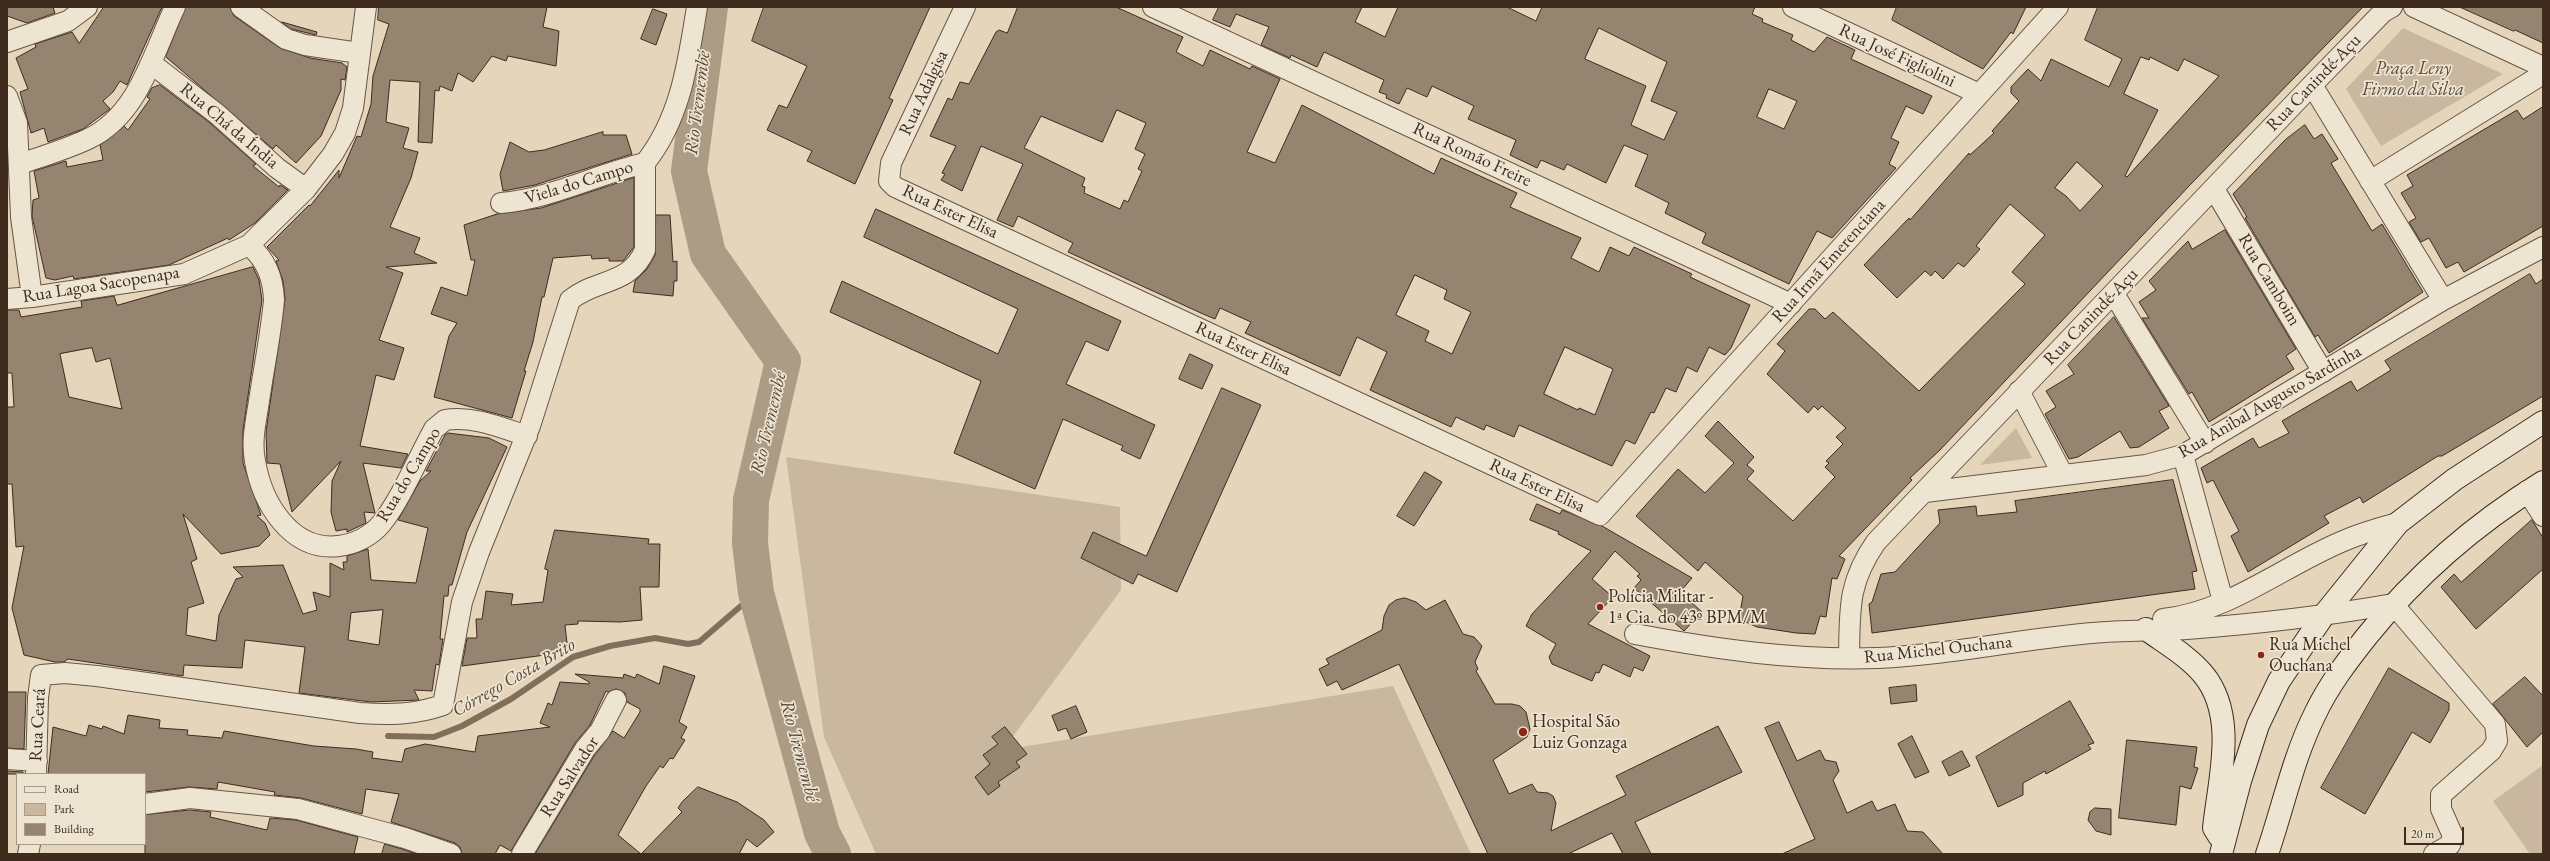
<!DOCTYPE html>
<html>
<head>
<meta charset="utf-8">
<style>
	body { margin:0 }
	#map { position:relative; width:2550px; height:861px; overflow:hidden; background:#e5d5ba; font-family:"EB Garamond",serif }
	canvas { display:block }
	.frame { position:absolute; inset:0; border:8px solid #3f2c1e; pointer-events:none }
	.legend { position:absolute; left:16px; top:773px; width:130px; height:72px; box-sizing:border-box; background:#eee4d2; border:1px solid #a89a8a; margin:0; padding:5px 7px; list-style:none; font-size:12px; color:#3f2c1e }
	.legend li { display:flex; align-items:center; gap:8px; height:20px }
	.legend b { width:20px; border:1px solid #a89a8a }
	.scale { position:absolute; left:2404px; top:827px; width:60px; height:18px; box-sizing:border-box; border:2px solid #3f2c1e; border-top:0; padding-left:5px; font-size:12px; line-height:14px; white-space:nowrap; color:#3f2c1e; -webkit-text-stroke:3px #eee4d2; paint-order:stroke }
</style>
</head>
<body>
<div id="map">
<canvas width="2550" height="861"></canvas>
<div class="frame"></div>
<ul class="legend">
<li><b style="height:5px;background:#eee4d2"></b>Road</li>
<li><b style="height:11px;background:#c9b89f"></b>Park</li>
<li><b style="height:11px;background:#95846f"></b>Building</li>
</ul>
<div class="scale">20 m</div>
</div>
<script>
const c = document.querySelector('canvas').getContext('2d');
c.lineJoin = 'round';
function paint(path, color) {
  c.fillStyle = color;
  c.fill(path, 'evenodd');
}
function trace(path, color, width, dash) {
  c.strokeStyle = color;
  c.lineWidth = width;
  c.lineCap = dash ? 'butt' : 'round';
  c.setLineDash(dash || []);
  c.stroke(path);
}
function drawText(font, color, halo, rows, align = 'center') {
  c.font = font + ' "EB Garamond",serif';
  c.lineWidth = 3.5;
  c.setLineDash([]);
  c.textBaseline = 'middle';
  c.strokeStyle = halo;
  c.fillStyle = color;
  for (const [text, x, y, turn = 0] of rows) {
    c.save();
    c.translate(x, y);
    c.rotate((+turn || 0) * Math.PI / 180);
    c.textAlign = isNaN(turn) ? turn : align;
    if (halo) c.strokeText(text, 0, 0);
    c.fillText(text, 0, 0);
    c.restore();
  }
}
const green = new Path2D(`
	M2403,28L2503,74L2381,146L2346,89Z
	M2016,428L2032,458L1980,465Z
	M786,457L1120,507L1121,590L1003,750L1393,686L1471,854H876L824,737Z
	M2543,765V854H2530L2493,801Z`);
const stream = new Path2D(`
	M388,736L434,737L462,726L511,699L573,657L610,646L655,638L688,644L699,642L756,593`);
const river = new Path2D(`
	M710,7L689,171L708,254L783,361L751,500L750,543L756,593L822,833L833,854`);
const building = new Path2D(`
	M7,7H53L55,13L27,23L7,16Z
	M104,7H162L127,85L120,81L113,92L103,101L110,109L83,129L48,142L44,128L31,133L20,92L28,89L16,58L36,47L35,44L72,32L79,43Z
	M186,7H230L234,16L280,48L310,58L342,63L347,67L345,80L341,79V90L321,136L296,163L276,145L273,149L166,57Z
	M379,7H547L543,27L559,31L556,66L508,56L506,61L492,56L473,82L458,73L452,91L440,86L439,91L435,90L432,143L418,142L420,82L390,80L386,122L409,128L403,148L418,152L411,178L390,227L420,238L414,253L437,263L386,267L403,273L379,340L404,348L394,380L376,375L360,446L408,454L401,468L363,463L375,513L364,512L366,523L347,532V529L336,531L331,512L332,481L341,461L292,512L280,464L267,463L266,432L285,299L283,281L276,261L279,260L267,247L309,205L310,206L339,170V178L357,136L361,137L371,104L373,76L389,24L378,20Z
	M764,7H930L889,98L893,100L855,184L807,161L812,151L767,130L779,105L787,108L807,66L752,41Z
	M1018,7H1116L1183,37L1176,52L1203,66L1210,50L1250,69L1252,66L1280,79L1247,152L1275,163L1302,105L1434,174L1441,158L1517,193L1510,207L1581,238L1571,258L1599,272L1610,247L1629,256L1634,247L1692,274L1690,277L1750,305L1731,348L1725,355L1709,347L1697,372L1687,367L1676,392L1666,388L1654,413L1651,412L1635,444L1626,440L1612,466L1519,425L1514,437L1486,425L1484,430L1456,417L1451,427L1370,390L1387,352L1357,337L1340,376L1245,333L1251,322L1220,308L1215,319L1203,314L1068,252L1073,243L1018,216L1013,227L997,220L1023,164L981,146L962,191L941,180L945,174L942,173L956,146L930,136L948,98L952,100L960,82L969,84L996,32L999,30L1007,33ZM1117,110L1146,123L1135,149L1145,154L1138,169L1142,171L1128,202L1124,200L1120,209L1084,193L1085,187L1082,186L1085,178L1024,148L1041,116L1102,142ZM1415,275L1447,290L1444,299L1471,312L1452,354L1425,341L1429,331L1396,315ZM1565,347L1613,369L1595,415L1579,408L1578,410L1544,394Z
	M1219,7H1362L1355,22L1385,37L1398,7H1507L1536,21L1542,7H1755L1752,14L1763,19L1762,22L1793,35L1791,40L1814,52L1827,37L1855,50L1851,59L1932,96L1923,114L1906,106L1891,138L1899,142L1889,164L1896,168L1832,238L1817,231L1789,284L1702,243L1706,233L1665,213L1669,203L1635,186L1648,155L1624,145L1606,183L1567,164L1564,170L1541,160L1537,168L1510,155L1516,140L1468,119L1474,106L1466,102L1432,86L1427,97L1407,88L1399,104L1386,98L1387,95L1379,92L1384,80L1324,52L1317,67L1291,55L1290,58L1261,45L1269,27L1236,14L1230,27L1213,20ZM1599,28L1667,62L1651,101L1677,112L1664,140L1631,125L1646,86L1585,59ZM1769,89L1797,101L1784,129L1757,117Z
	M1897,7H2026L2013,34L2011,32L1983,69L1892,20Z
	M2098,7H2363L2190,185L1940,450L1910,478L1912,480L1839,556L1845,559L1837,579L1832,578L1826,617L1820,616L1815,634L1796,633L1757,627L1739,619L1743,596L1705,562L1698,571L1636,516L1678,469L1705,493L1734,463L1705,436L1718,421L1754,457L1747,465L1754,471L1747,479L1793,521L1835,477L1825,467L1829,463L1826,461L1843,444L1836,437L1846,428L1822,406L1818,410L1814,406L1808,413L1767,374L1785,351L1777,344L1809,309H1815L1825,319L1833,312L1919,391L2025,284L2012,272L2045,235L2010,204L1976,246L1980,249L1964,267L1958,263L1943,279L1935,271L1931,276L1925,271L1897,298L1864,265L1909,218L1910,220L1969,153L1970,155L1994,133L1992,131L2019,101L2011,93V87L2028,69L2041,81L2051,59L2109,87L2122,59L2085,40ZM2141,57L2149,60L2150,57L2178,71L2184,59L2219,76L2127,177L2125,176L2158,110L2124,94ZM2077,162L2103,186L2080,211L2066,196L2055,188Z
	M2460,7H2543V43L2515,30L2514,31Z
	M653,9L667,14L656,45L641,39Z
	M282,22L317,32L316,35L291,29Z
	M160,85L210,123L256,164L253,166L279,187L280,185L288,190L255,223L229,240L228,238L169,265L74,279L73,276L55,280L46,278L32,216L33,200L39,198L34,171L66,161L67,167L103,160L100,145L124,126L128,130L150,99L147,97L152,88Z
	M2543,107V226L2464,272L2458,262L2446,268L2429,238L2421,242L2409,222L2416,218L2401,193L2413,186L2407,175L2517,110L2523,119Z
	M2305,125L2314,139L2322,134L2338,159L2331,163L2372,231L2382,224L2423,292L2329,353L2318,335L2315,337L2245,218L2247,217L2233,194L2285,140Z
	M603,132V135H626L632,154L535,185L503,191L500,174L510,142L529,152L544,150Z
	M634,178V247L623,261H609V258L592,259L591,255L553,258L544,297H542L533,342L524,371H526L512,418L434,397L449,336L457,323L431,314L441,287L467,296L475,260H471L464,225L497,214L541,208Z
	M876,209L1121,321L1108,351L1086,341L1066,384L1155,425L1140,459L1121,450L1123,446L1063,419L1035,489L954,453L981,381L830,312L842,281L998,354L1018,309L864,237Z
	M656,215H670L673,262L677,261V281H674L673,296L633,292L635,281L647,269L655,255Z
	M2225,230L2296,349L2286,356L2294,369L2209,422L2192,392L2189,394L2142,318H2149L2139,302L2156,290L2149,281L2188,241L2192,249Z
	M253,267L259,280L262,300L243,430V463L261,515L257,516L265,523L270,535L259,546L221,554L183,514L197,559L191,562L204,603L188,608L186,635L216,641L219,615L236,579L243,577L233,567L283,565L303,614L317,610L313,592L330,597V563L344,570L343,562H347V556L368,549L371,580L416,583L428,528L398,520L420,481L431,471H426L445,435L448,433L489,438L507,447L467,532L452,585H449L448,596H444L440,639H443L439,665L436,664L432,691L414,690L419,700L371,702L299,693L305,647L245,640L242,668L184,665L183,676L68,659L64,662H55L24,655L12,608L24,546L16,547L12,484H7V407H14L12,373H7V310H19L21,317L82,307L81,301L114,296L117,305ZM92,348L96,362L110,358L122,409L69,397L60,354ZM383,610L379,645L348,640L351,613Z
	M2530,274L2536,284L2543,279V396L2442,456H2438L2363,503L2360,497L2324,516L2329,523L2248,572L2231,536L2239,531L2213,480L2207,483L2201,468L2253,438L2259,448L2289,433L2282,421L2351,381L2357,391L2391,370L2385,361Z
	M2114,317L2169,406L2159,411L2169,428L2139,447L2130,448L2120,431L2078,457L2069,459L2045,414L2056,407L2046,391L2074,374L2068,365Z
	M1190,354L1213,365L1202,389L1179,379Z
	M1222,388L1261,405L1177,592L1138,574L1133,584L1081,558L1093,532L1146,556Z
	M1425,472L1442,482L1414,526L1397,516Z
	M2173,480L2197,571L2192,572L2195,589L1872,633L1869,604L1872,602L1881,574L1895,572L1940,523L1938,510L1976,506L1977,516L2017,512L2015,501Z
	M1537,504L1560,514L1562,510L1602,526L1692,578L1680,592L1702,612L1684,631L1634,588L1641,580L1637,576L1640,574L1615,551L1592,579L1613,597L1588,624L1650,656L1643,671L1634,667L1630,677L1603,664L1599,673L1596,672L1592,681L1552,664L1549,657L1556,644L1526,626L1532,614L1591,551L1558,534L1559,532L1530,520Z
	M2532,520L2543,538V569L2476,629L2441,587L2454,574L2461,582Z
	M555,530L649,539L648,544H660L659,587H640L642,620L620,622L578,621V624L565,625L568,652L462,666L467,638H477L476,619H482L486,591L513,594L511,605L543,602L548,570L545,569Z
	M1405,598L1416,602L1426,610L1445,600L1463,634L1474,637L1482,646L1475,662L1478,669L1476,671L1495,704H1512L1520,706L1526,712L1530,729L1527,737L1493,760L1509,794L1532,784L1537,792L1548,793L1553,796L1556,803L1551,831L1626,795L1616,776L1718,726L1742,772L1635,822L1651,854H1623L1612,833L1568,854H1488L1399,664L1342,690L1337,681L1327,686L1319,669L1329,664L1326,659L1382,630L1384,616L1389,605L1396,600Z
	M664,666L695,676L679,722L687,727L681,738L685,740L673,759L670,758L663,768L660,766L646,786L618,835L641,854H535L594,756L613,731L624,738L640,712V709L627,702L625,693L616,689L608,692L606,691L590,725L575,743L511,851L500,845L495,854H462L460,847L455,843L391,822L399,794L366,789L362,814L301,798L274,795L275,792L218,782L217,789L189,787L145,792V774H48L53,727L86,736L89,725L102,729L103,726L124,734L128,715L160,720L159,728L188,730L187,735L222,738L224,731L314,746L356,749L373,752L372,758L402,762L405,749L425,744L475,752L478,736L550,727L540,723L548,703L552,705L560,682L589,684V682L575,674L623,678L624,674L635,678L637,674L659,684Z
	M2389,668L2449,703V710L2430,743L2412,732L2365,814L2321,788Z
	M2525,677L2543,696V732L2527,747L2493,704Z
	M1916,685L1917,701L1891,704L1889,688Z
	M7,692H26L24,749L7,748Z
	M2070,701L2094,743L2088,745L2091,749L2046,774L2045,771L2023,783V795L1998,807L1976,757Z
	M1076,706L1087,732L1071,739L1066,728L1058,731L1052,716Z
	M1779,722L1797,761L1820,750L1825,760L1836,762L1839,771L1833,780L1847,813L1872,801L1877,811L1895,804L1907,831L1923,832L1943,854H1782L1815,839L1765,728Z
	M1005,727L1027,754L1016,762L1020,767L998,782L1000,786L988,795L975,777L990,764L983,755L998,744L992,737Z
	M1912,736L1929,772L1915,778L1898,744Z
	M2127,740L2197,747L2194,767L2198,768L2191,789L2180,786L2176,825L2119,818Z
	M1962,751L1970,766L1949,776L1942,762Z
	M7,771L23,772V774H7Z
	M698,787L737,802L764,820L774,832L757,847L747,839L739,854H641L682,812L678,808L682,802Z
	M2095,808L2111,809V835L2096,831L2088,820L2090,812Z
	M190,810L211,812L210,817L267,830L270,818L296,820L358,837L354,854H145V815Z
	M385,844L402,849L416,854H382Z`);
const street = new Path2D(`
	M241,7L286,39L305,45L359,53
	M965,7L891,163L889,181L895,187L1600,515L2058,7
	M1153,7L1791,304
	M1793,7L1979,94
	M2414,7L2543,67
	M7,42L68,21L87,7
	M152,64L217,114L277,168L306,189
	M2312,85L2443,300
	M7,96L17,123L21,217L32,297
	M645,163C681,118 688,62 697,7
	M20,164C43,156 67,149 88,139C139,115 153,53 175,7
	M2370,181L2543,74
	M2214,189L2323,372
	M501,203C550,199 597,174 645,163
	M249,245C266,260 273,277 274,300C271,334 264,367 259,401C256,421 251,441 255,461C262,503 291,552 339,546C355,544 371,536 381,524C400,501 419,456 434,429L445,420C472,415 502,428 527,436
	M2114,294L2205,443
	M7,299L32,297L184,274L249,245L306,189L333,154L345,133L353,108L366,7
	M2019,391L2063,475
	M2183,455L2223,601
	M2527,491L2543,516
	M1925,492L2146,465L2183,455L2443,300L2543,247
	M2163,619C2228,612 2282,567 2341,542C2359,534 2379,528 2398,523
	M1635,634C1714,649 1797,661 1878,658C1950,655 2020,639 2092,633C2123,630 2155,631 2187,629C2256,624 2325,616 2393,604L2495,724L2497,741L2491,751L2441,795V809L2453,836L2450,845L2434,854
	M1849,658C1850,610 1847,584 1876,542L2312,85L2383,12L2392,7
	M7,759L37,761
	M36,774L38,698L41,675L65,673L97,676L360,713C389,715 414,715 443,705L462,602L479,552L530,426L570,300C597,278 629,286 645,250V163
	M145,804L190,798L298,809L405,838L451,854
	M28,854L30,844
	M522,854L585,749L600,731L616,700`);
const secondary = new Path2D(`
	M2146,629C2165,643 2188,656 2203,674C2238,716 2219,779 2214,828L2219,836
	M2221,854L2240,781L2258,725L2279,681L2323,616L2398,523L2455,479L2543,422
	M2267,854C2283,808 2293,758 2315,714C2328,686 2348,660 2367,636C2417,574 2475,524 2543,482`);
const markers = [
	[1600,607,4,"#8f2418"],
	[2261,655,4,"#8f2418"],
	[1523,732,5,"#8f2418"]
];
const streetNames = [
	["Rua José Figliolini",1897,56,25],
	["Rua Canindé-Açu",2314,83,-46],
	["Rua Adalgisa",924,93,-65],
	["Rua Chá da Índia",229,126,40],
	["Rua Romão Freire",1472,155,25],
	["Viela do Campo",579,183,-17],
	["Rua Ester Elisa",950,212,25],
	["Rua Irmã Emerenciana",1829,261,-48],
	["Rua Camboim",2269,280,59],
	["Rua Lagoa Sacopenapa",101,285,-9],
	["Rua Canindé-Açu",2091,317,-46],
	["Rua Ester Elisa",1243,349,25],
	["Rua Anibal Augusto Sardinha",2270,402,-30],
	["Rua do Campo",409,475,-59],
	["Rua Ester Elisa",1537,486,25],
	["Rua Michel Ouchana",1938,650,-6],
	["Rua Ceará",38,725,-87],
	["Rua Salvador",570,777,-57]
];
const parkNames = [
	["Praça Leny",2413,69],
	["Firmo da Silva",2413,90]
];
const poiNames = [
	["Polícia Militar -",1608,597],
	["1ª Cia. do 43º BPM/M",1608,618],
	["Rua Michel",2269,645],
	["Ouchana",2269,666],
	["Hospital São",1532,722],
	["Luiz Gonzaga",1532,743]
];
const waterNames = [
	["Rio Tremembé",698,103,-83],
	["Rio Tremembé",769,423,-77],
	["Córrego Costa Brito",514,678,-30],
	["Rio Tremembé",799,751,75]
];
paint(green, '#c9b89f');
trace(stream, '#816f5c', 6);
trace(river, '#ad9c85', 36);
paint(building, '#95846f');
trace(building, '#3f2c1e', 1);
trace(street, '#685645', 22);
trace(secondary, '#3f2c1e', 24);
trace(street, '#eee4d2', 20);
trace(secondary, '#eee4d2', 22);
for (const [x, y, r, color] of markers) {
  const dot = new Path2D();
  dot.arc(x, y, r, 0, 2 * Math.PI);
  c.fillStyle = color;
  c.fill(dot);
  trace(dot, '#eee4d2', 1.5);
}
drawText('18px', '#3f2c1e', '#eee4d2', streetNames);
drawText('italic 18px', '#5b4838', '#eee4d2', parkNames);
drawText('18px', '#3f2c1e', '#eee4d2', poiNames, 'left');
drawText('italic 19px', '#5a4838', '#eee4d2', waterNames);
</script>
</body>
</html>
